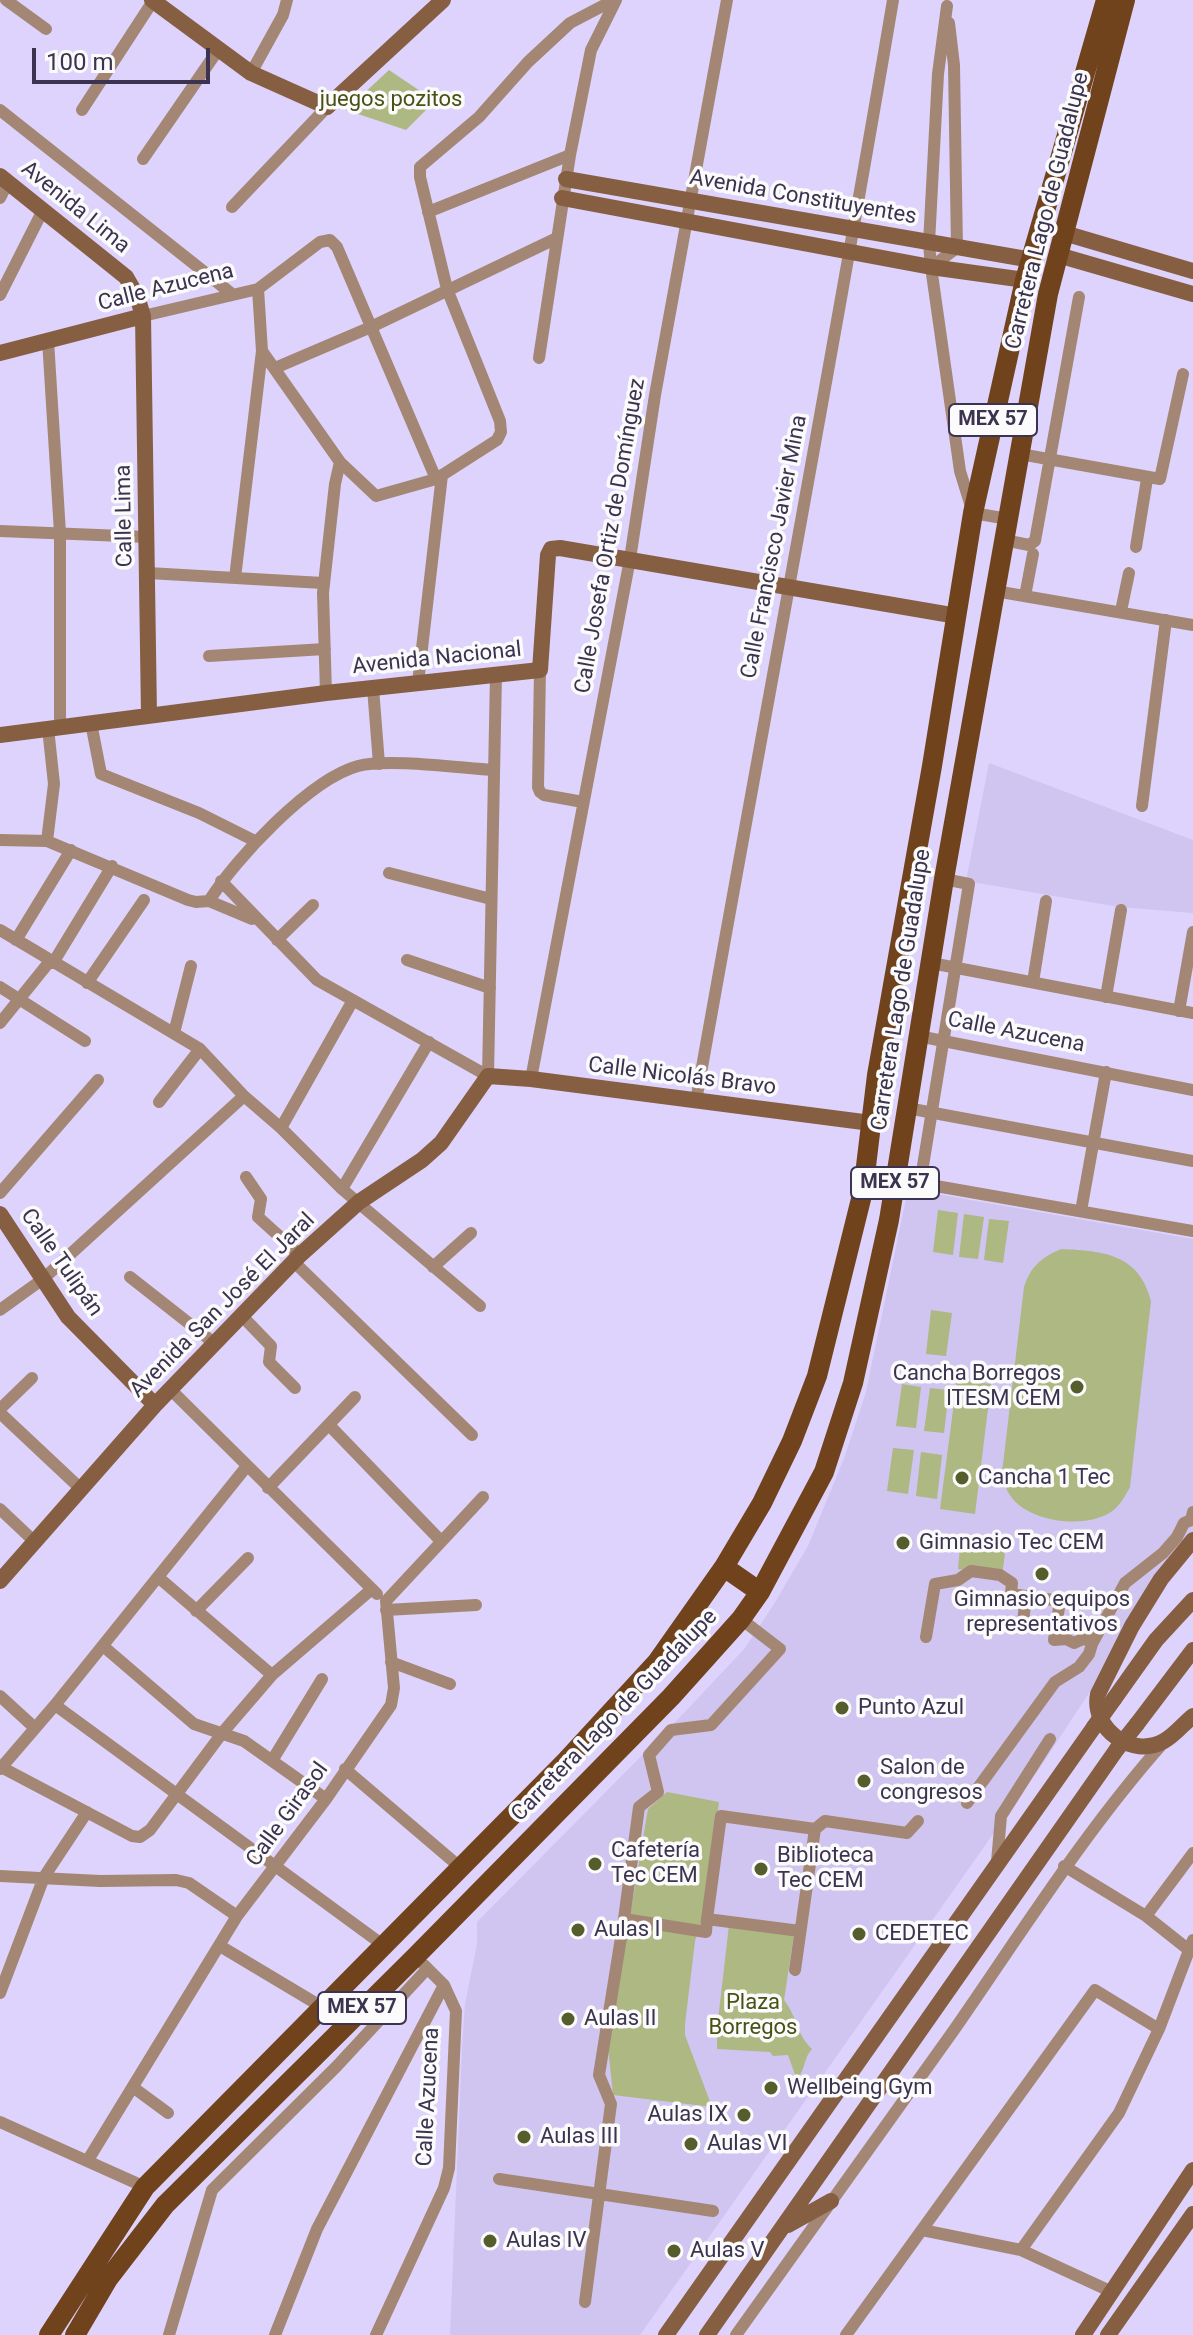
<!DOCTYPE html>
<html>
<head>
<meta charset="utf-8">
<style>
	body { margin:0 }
	#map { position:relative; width:1193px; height:2335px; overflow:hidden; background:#ded3fc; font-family:Roboto,sans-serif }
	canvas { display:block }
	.scale { position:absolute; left:32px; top:48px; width:178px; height:36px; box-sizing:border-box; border:4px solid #3b334f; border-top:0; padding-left:10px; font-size:24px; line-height:28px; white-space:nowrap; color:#3b334f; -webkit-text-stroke:6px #fbfbfb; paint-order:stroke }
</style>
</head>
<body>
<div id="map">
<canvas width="1193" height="2335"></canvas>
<div class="scale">100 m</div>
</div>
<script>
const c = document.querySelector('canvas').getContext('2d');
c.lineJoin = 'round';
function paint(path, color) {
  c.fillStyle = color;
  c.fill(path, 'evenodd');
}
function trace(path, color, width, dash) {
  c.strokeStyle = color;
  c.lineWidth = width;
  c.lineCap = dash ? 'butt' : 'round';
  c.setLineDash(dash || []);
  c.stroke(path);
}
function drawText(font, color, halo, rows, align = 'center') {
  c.font = font + ' Roboto,sans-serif';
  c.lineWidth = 7;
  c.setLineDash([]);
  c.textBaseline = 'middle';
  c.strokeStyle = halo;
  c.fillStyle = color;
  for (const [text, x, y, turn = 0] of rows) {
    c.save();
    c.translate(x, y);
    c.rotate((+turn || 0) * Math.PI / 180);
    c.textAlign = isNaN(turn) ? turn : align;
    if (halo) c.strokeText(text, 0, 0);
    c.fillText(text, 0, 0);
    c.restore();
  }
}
const built = new Path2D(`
	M989,763L1193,840V913L1119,907L966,881Z
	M908,1189L1193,1239V1535L1041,1766L640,2335H450L462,2047L465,2004L477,1944V1922L684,1713L745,1648L774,1604L808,1546L845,1456L866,1392Z`);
const green = new Path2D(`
	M389,70L435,101L406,130L346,110Z
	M938,1210L958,1213L953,1255L933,1252Z
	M964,1214L984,1217L978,1259L959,1257Z
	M989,1219L1009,1221L1003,1263L984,1260Z
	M1061,1249C1104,1251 1139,1254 1151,1301L1130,1487C1125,1496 1120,1506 1111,1512C1083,1530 1024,1522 1008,1492C1005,1486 1003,1479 1002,1473L1024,1287C1031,1266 1041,1258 1061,1249Z
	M931,1310L952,1313L946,1356L926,1354Z
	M957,1380L991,1384L975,1514L940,1509Z
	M902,1384L921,1387L916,1428L896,1426Z
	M930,1388L949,1390L944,1433L924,1431Z
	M893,1448L914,1450L908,1494L887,1491Z
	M921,1452L942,1455L937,1499L916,1496Z
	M961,1536L988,1540L1005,1554L1002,1575L958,1569Z
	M667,1792L719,1802L707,1904L695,1941L685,2024V2035L712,2107L613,2095L608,2047L648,1809Z
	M729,1925L794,1934L784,2000C798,2018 796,2034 812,2049C804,2057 805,2070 797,2080L788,2055L773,2056L770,2052L717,2049V2029Z`);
const street = new Path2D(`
	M6,0L46,29
	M947,6L938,74L929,243L931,267L960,471L973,513L1008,519
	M251,73L283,15L287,0
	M0,110L232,294
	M82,110L153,1
	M143,159L218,50
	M0,198L8,182
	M232,207L327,107
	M428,212L570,155
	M931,267L957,248L954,65L949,23
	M0,295L43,210
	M143,316L258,289L320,242L330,240L337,247L436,479
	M48,340L60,533V726
	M262,351L340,462L376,496L436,479L497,440L501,432L500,421L447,289L420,177V167L479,117L528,62L570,23L614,0
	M539,358L570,155L591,50L616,0
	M275,368L371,327L557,238
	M1020,454L1160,479L1183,374
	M0,531L147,537
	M1004,540L1029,545L1035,541L1079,297
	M1136,547L1147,479
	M148,573L323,583
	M235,578L262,351L258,289
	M995,591L1193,625
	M1025,596L1033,554
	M1121,611L1129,573
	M209,656L325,649
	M540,670L538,787L540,792L544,795L583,802
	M418,683L442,475
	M373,688L379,764
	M326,693L323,593L335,484L340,462
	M91,723L101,774L199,813L255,841
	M1142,806L1166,620
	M0,840L47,841L188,900L196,902L209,901L252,919
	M47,841L54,784L48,728
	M389,873L491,899
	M221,881L317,980L488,1076L496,675
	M209,901C235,859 310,779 358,766C388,758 460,768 494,770
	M0,930L200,1049L244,1096L281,1128L342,1189L480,1306
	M16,940L71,850
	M277,940L313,905
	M407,960L490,988
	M53,963L112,866
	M931,963L1193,1013
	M1033,982L1046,901
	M87,983L144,900
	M0,987L85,1041
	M1106,997L1121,910
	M1179,1011L1193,932
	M0,1023L50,961
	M174,1033L191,966
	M918,1036L1193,1090
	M531,1079L630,559L655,395L727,0
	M696,1101C761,734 831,368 893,0
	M159,1102L200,1049
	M907,1108L1193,1161
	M281,1128L352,1002
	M246,1177L261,1199L258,1217L300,1255
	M896,1179L1193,1231
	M920,1184L969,884L944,879
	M342,1189L429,1042
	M0,1193L98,1080
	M1081,1211L1106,1072
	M294,1262L472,1435
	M433,1267L471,1233
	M130,1277L214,1343
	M0,1310L43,1279L244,1096
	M241,1315L271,1346L269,1362L295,1388
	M170,1389L377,1594
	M0,1409L32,1378
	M0,1413L81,1489
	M329,1425L440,1540
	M268,1488L355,1397
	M0,1509L36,1543
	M158,1577L272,1675
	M386,1610L476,1605
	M196,1611L248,1558
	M926,1637L935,1584L958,1580L971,1571L1000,1575L1012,1583L1011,1594L1060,1601L1056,1627L1023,1622L1026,1596
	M1092,1644L1125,1583L1163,1553L1177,1537L1184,1523L1191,1520L1193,1512
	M103,1646L194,1724L244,1741L326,1799
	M391,1662L450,1684
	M0,1696L35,1728
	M55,1705L383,1945
	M273,1759L322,1679
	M1,1767L132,1836L140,1837L150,1830L223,1732L272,1675L372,1589
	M0,1769L55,1705L247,1466
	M345,1769L461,1868
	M967,1803L1055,1682L1079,1667L1089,1654L1093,1641L1083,1639L1074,1643L1066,1639L1054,1640L1056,1627
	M815,1829L825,1821L907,1833L918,1821
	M997,1862L1001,1816L1050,1739
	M1064,1866L1146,1916L1189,1950
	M0,1876L100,1881L176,1880L189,1883L237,1916
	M1146,1916L1193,1853
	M707,1919L706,1932L624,1919L639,1807L658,1792L649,1755L671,1730L711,1725L780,1649L741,1619
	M220,1946L322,2007
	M795,1970L814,1836L815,1829L721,1816L707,1919L800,1931
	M0,1993L44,1877L87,1812
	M134,2088L168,2113
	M0,2122L145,2187
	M88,2160L237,1916L326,1799L391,1705L394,1688L386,1601L483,1497
	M499,2179L713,2211
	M922,2230L1021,2250L1110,2291
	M1021,2250L1119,2113L1159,2029L1193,1940
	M585,2302L611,2104L599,2075L624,1919
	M169,2335L212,2190L336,2067L427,1969
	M275,2335L317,2229L444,1985
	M376,2335L444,2188L449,2168L456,2011L444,1985L424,1965
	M736,2335C808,2233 882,2132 954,2030C1022,1932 1085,1831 1164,1742
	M846,2335L1095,1990L1159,2029`);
const secondary = new Path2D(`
	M152,0L251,73L327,107L443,0
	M0,176L126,277L137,296L143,316L149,715
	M566,179L1032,260
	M562,198L931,267L1025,280
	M1064,233L1193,271
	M1058,255L1193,294
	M0,353L143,316
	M0,735L326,693L540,670L548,555L551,549L560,548L957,616
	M0,1214L68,1317L155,1405
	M1193,1540L1161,1579L1132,1626L1098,1694C1091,1729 1132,1759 1164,1741C1175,1735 1184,1723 1193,1716
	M0,1581L155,1405L300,1255L359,1202L422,1160L441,1143L488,1076L531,1079L871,1123
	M1114,1699L1156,1640L1193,1600
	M1137,1724L1193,1650
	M788,2225L831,2201
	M666,2335L1094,1727
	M707,2335L1117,1749
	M1083,2335L1193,2170
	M1108,2335L1193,2214`);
const primary = new Path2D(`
	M724,1567L760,1592
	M49,2335L145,2187L566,1761L657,1662L724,1567L762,1503L792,1441L817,1376L863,1191L877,1075L932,766L973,513L1025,280L1106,0
	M75,2335L108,2279L165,2205L415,1957L671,1697L741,1619L760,1592L824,1472L853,1383L889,1220L944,879L1048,294L1125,0`);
const secondaryBridge = new Path2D(`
	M1094,1727L1114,1699
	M1117,1749L1137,1724`);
const markers = [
	[1077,1387,8,"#555d2c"],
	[962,1478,8,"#555d2c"],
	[903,1543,8,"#555d2c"],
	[1042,1574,8,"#555d2c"],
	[842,1708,8,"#555d2c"],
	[864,1781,8,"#555d2c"],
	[595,1864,8,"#555d2c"],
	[761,1869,8,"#555d2c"],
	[578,1930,8,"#555d2c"],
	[859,1934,8,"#555d2c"],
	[568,2019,8,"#555d2c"],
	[771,2088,8,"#555d2c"],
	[744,2115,8,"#555d2c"],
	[524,2137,8,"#555d2c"],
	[691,2144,8,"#555d2c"],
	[490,2241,8,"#555d2c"],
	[674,2251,8,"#555d2c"]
];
const shields = [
	[993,420,88],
	[895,1183,88],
	[362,2008,88]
];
const shieldNames = [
	["MEX 57",993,420],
	["MEX 57",895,1183],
	["MEX 57",362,2008]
];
const parkNames = [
	["juegos pozitos",391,100],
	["Plaza",753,2003],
	["Borregos",753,2028]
];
const streetNames = [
	["Avenida Constituyentes",803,198,10],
	["Avenida Lima",75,208,39],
	["Carretera Lago de Guadalupe",1048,211,-76],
	["Calle Azucena",166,288,-14],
	["Calle Lima",125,516,-91],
	["Calle Josefa Ortiz de Domínguez",611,536,-80],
	["Calle Francisco Javier Mina",775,547,-79],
	["Avenida Nacional",437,659,-6],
	["Carretera Lago de Guadalupe",902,990,-81],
	["Calle Azucena",1016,1033,11],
	["Calle Nicolás Bravo",682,1077,7],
	["Calle Tulipán",61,1263,55],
	["Avenida San José El Jaral",223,1306,-45],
	["Carretera Lago de Guadalupe",615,1716,-46],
	["Calle Girasol",288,1815,-54],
	["Calle Azucena",429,2097,-87]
];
const poiNames = [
	["Cancha Borregos",1061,1374,"right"],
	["ITESM CEM",1061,1399,"right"],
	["Cancha 1 Tec",978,1478],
	["Gimnasio Tec CEM",919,1543],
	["Gimnasio equipos",1042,1600,"center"],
	["representativos",1042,1625,"center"],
	["Punto Azul",858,1708],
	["Salon de",880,1768],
	["congresos",880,1793],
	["Cafetería",611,1851],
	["Tec CEM",611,1876],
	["Biblioteca",777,1856],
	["Tec CEM",777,1881],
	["Aulas I",594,1930],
	["CEDETEC",875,1934],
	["Aulas II",584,2019],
	["Wellbeing Gym",787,2088],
	["Aulas IX",728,2115,"right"],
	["Aulas III",540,2137],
	["Aulas VI",707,2144],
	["Aulas IV",506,2241],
	["Aulas V",690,2251]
];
paint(built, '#d0c4f0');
paint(green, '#adb882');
trace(street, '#a38774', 12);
trace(secondary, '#865f43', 16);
trace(primary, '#70431d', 20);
trace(secondaryBridge, '#865f43', 16);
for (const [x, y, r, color] of markers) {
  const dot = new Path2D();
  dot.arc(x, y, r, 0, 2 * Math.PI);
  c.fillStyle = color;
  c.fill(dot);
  trace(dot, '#fbfbfb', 3);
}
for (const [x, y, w] of shields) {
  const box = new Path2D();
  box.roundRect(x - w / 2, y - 16, w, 32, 6);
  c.fillStyle = '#fbfbfb';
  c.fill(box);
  trace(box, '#3b334f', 2);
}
drawText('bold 20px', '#3b334f', null, shieldNames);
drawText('22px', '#495115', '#fbfbfb', parkNames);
drawText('22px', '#3b334f', '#fbfbfb', streetNames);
drawText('22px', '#3b334f', '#fbfbfb', poiNames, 'left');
</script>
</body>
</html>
